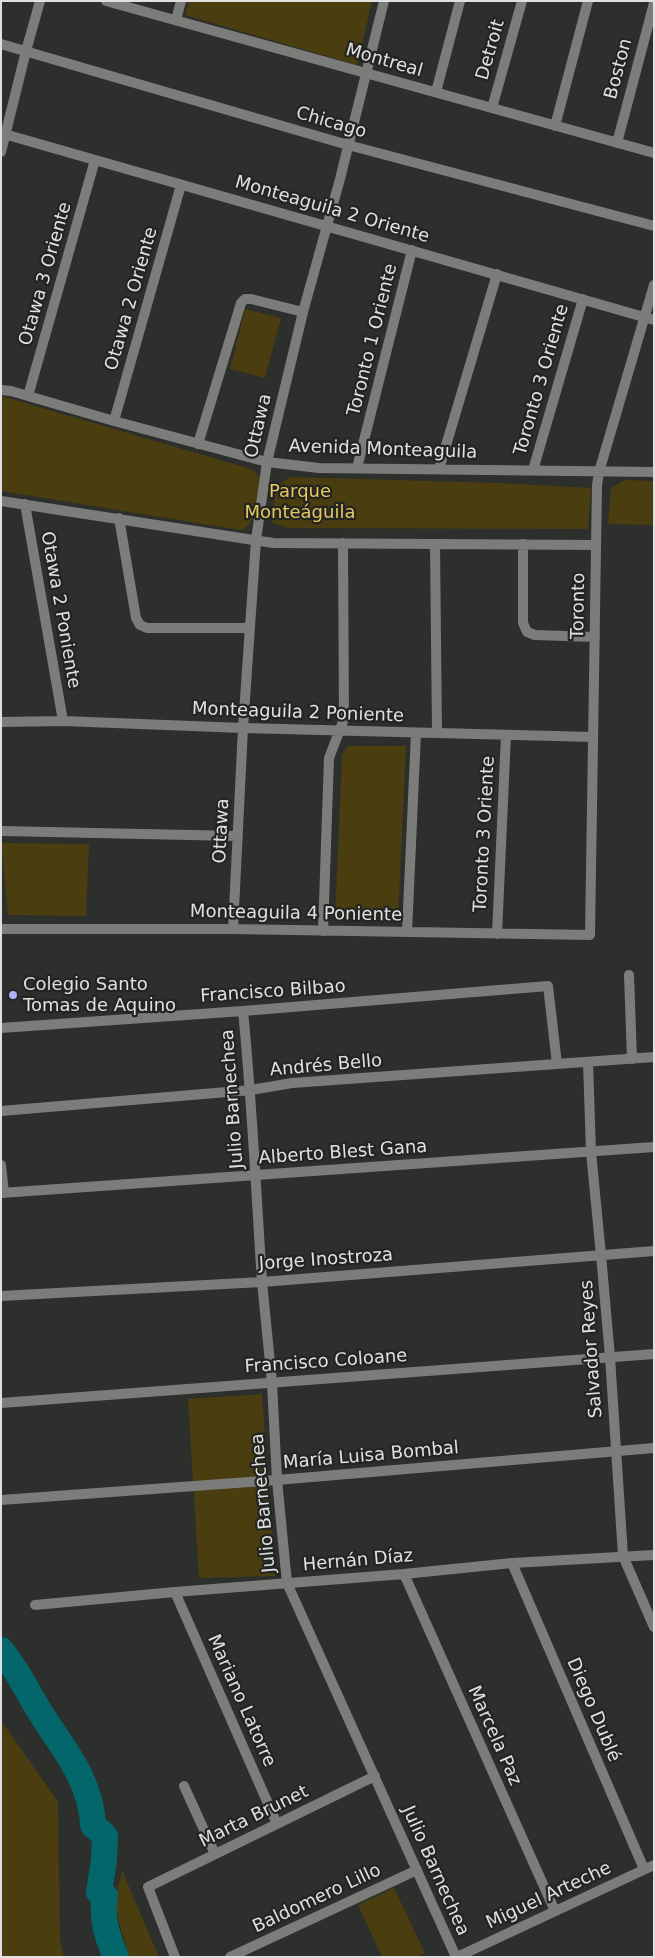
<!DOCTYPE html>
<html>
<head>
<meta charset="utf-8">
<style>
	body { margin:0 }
	#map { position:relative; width:655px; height:1958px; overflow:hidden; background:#2c2f2c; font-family:"DejaVu Sans",sans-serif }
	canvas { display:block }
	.frame { position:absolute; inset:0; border:2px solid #dfe0df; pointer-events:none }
</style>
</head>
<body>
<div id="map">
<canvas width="655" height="1958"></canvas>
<div class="frame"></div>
</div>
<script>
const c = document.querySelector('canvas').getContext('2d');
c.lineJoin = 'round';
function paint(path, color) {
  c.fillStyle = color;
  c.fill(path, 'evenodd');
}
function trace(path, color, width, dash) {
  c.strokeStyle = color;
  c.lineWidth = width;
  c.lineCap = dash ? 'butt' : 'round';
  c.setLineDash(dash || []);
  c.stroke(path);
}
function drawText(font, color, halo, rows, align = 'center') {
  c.font = font + ' "DejaVu Sans",sans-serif';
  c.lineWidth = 4.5;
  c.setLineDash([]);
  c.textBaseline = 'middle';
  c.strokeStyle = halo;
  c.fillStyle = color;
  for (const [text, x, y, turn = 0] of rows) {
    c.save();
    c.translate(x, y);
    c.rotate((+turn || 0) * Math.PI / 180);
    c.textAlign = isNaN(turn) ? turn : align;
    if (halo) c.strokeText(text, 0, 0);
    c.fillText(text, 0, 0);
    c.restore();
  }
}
const green = new Path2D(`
	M189,1H372L357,65L185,15Z
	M245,309L281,318L265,378L230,369Z
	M1,396L251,469L259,476C257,492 259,526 240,530L1,491Z
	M290,477L499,483L591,488L588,529L289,528L272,523L276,486Z
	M624,480L654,481V525L608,524L611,488Z
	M347,746H406L398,920L335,919L342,756Z
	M1,843L89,844L86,916L8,915Z
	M262,1394L275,1576L199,1578L188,1399Z
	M1,1720L58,1802L60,1939L64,1957H1Z
	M122,1870L159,1957H129L114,1904Z
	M394,1888L425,1953L417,1957H382L358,1905Z`);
const river = new Path2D(`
	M1,1650C17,1669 27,1691 40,1712C63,1749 91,1779 93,1825L105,1836L104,1860L99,1892L105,1896C101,1918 107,1937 116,1957`);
const minor = new Path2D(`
	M106,1L654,153
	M176,20L181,1
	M1,44L348,145L654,226
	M436,92L460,1
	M492,108L522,1
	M555,126L588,1
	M1,133L654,320
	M617,143L654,3
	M1,152L26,51L40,1
	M1,390L11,391L114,421L267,462L319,468L654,472
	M28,396L95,160
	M114,421L181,185
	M198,444L241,303L245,299H251L303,312
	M357,468L412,250
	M439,469L497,274
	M533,470L583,299
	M1,501L273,543L596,545
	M25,504L63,721
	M119,518L136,618L140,625L147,628H250
	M435,544L437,733
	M523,544V623L527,632L535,635L595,637
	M1,722L63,721L243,728L593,737
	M1,831L238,836
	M1,929H233L590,935L597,485L599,472L654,285
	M233,929L243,728L256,540L267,462L303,312L340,179L384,1
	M323,931L329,758L344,719L343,543
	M407,932L416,733
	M497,934L506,735
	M629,975L632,1059
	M1,1028L243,1011L548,986L557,1064
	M588,1062L591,1152L601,1255
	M1,1111L251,1090L292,1083L654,1057
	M1,1165L4,1193
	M1,1193L654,1147
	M1,1296L262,1282C256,1191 252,1101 243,1011
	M1,1403L654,1354
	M1,1500L277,1480L654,1448
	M512,1563L644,1869
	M404,1574L555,1911
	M175,1592L277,1824
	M35,1605L175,1592L404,1574L512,1563L654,1555
	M184,1786L215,1854
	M175,1957L148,1887L375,1776
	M230,1957L417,1870
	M457,1957L654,1865`);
const tertiary = new Path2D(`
	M601,1255L610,1357L623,1556L654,1627
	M456,1957L287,1583L277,1480L272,1383L262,1282L654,1251`);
const markers = [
	[13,995,5,"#adaffb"]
];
const streetNames = [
	["Detroit",491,50,-74],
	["Montreal",384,61,16],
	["Boston",619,69,-75],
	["Chicago",331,123,16],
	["Monteaguila 2 Oriente",332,210,16],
	["Otawa 3 Oriente",46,274,-74],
	["Otawa 2 Oriente",132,299,-74],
	["Toronto 1 Oriente",373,340,-76],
	["Toronto 3 Oriente",542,380,-74],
	["Ottawa",259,426,-77],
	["Avenida Monteaguila",383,450,2],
	["Toronto",579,606,-89],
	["Otawa 2 Poniente",60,610,80],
	["Monteaguila 2 Poniente",298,713,2],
	["Ottawa",222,831,-87],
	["Toronto 3 Oriente",485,834,-87],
	["Monteaguila 4 Poniente",296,914,1],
	["Francisco Bilbao",273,992,-4],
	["Andrés Bello",326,1066,-5],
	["Julio Barnechea",233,1099,-94],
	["Alberto Blest Gana",343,1153,-4],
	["Jorge Inostroza",326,1260,-4],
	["Salvador Reyes",592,1349,-94],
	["Francisco Coloane",326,1362,-4],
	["María Luisa Bombal",371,1456,-5],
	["Julio Barnechea",264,1503,-95],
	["Hernán Díaz",358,1561,-5],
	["Mariano Latorre",241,1701,66],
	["Diego Dublé",593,1710,67],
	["Marcela Paz",494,1736,66],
	["Marta Brunet",254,1817,-26],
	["Julio Barnechea",435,1871,66],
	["Miguel Arteche",549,1896,-25],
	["Baldomero Lillo",317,1899,-25]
];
const parkNames = [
	["Parque",300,492],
	["Monteáguila",300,513]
];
const poiNames = [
	["Colegio Santo",23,985],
	["Tomas de Aquino",23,1006]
];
paint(green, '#4a3d0f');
trace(river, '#02666b', 26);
trace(minor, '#7c7d7b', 10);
trace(tertiary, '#7c7d7b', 10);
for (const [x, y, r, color] of markers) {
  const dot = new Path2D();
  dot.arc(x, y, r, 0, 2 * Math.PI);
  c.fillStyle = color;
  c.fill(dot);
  trace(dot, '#222522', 2);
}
drawText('18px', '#dfe0df', '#222522', streetNames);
drawText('18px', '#e8c75f', '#222522', parkNames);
drawText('18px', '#dfe0df', '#222522', poiNames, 'left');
</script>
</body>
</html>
